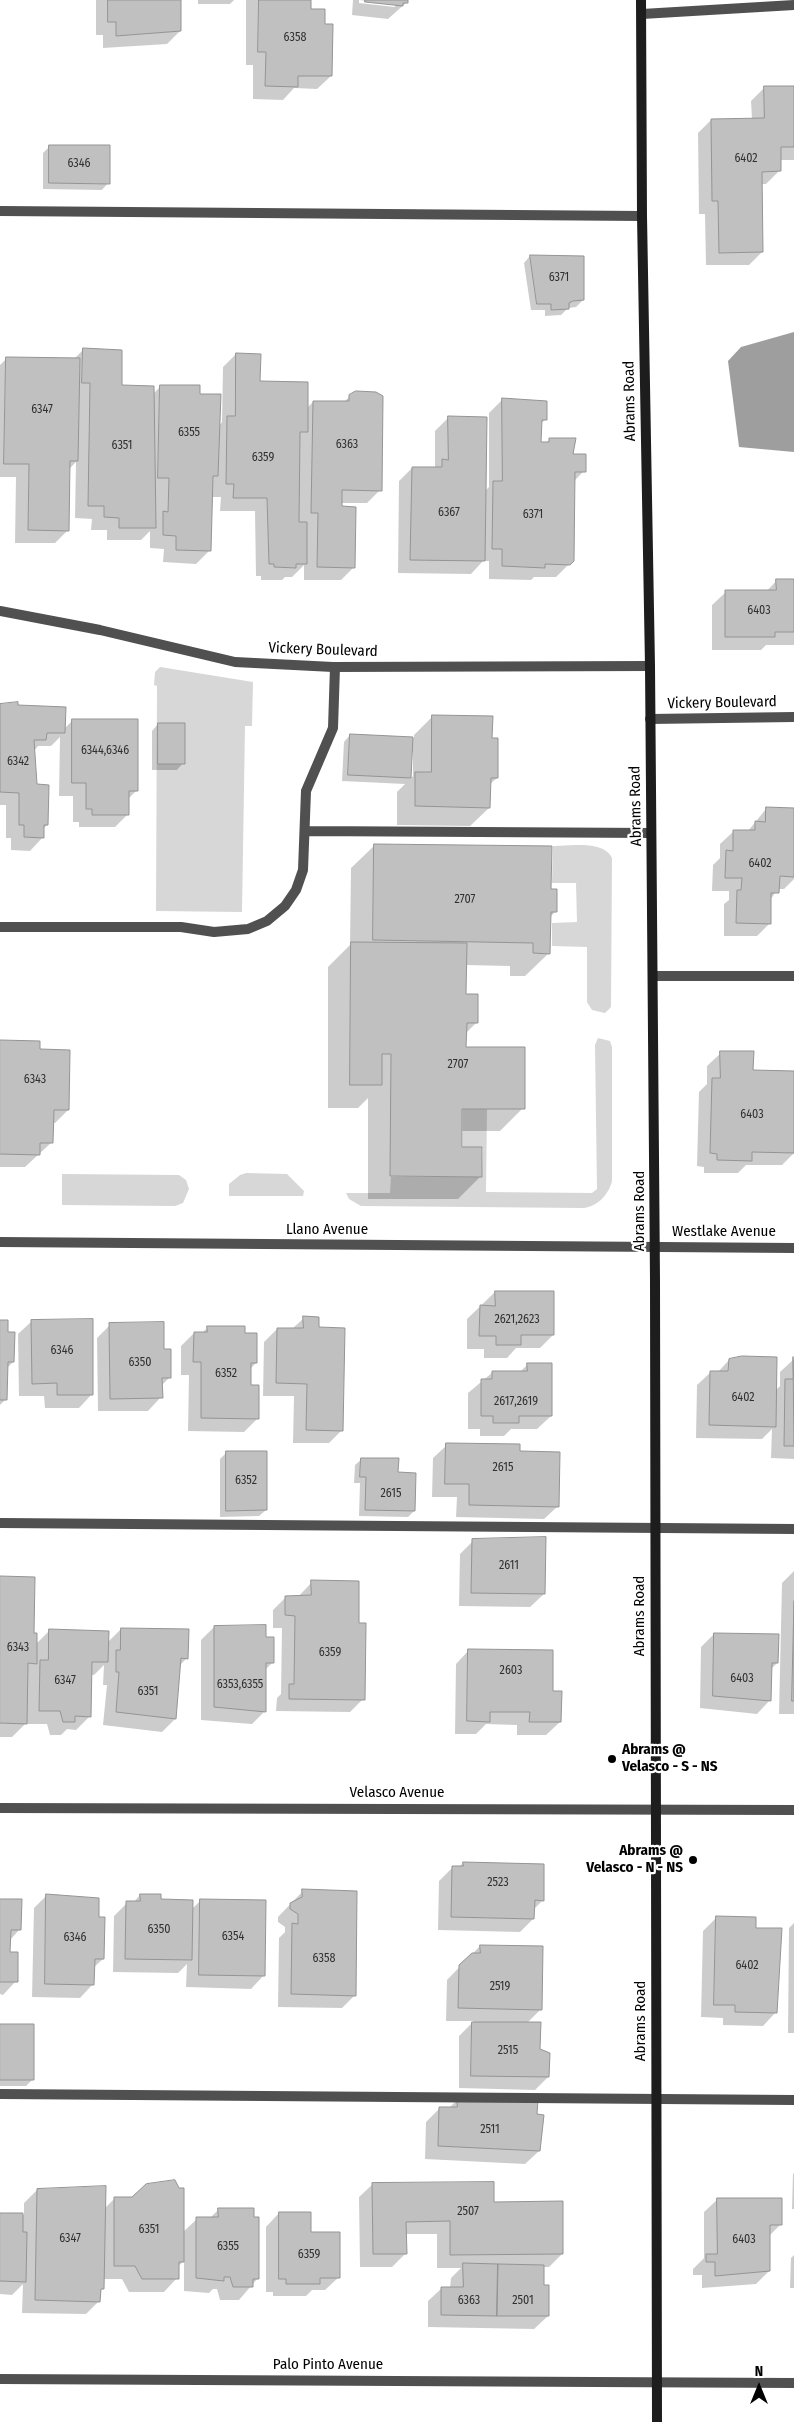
<!DOCTYPE html>
<html>
<head>
<meta charset="utf-8">
<style>
	body { margin:0 }
	#map { position:relative; width:794px; height:2422px; overflow:hidden; background:#fff; font-family:"Fira Sans Condensed",sans-serif }
	canvas { display:block }
	.north { position:absolute; left:734px; top:2362px; width:50px; height:50px; -webkit-text-stroke:4px #fff; paint-order:stroke; rotate:0deg; font-size:14px; font-weight:700; line-height:20px; text-align:center; color:#000 }
	.north::after { content:''; display:block; margin:auto; width:18px; height:22px; background:#000; clip-path:polygon(50% 0,100% 100%,50% 72%,0 100%) }
</style>
</head>
<body>
<div id="map">
<canvas width="794" height="2422"></canvas>
<div class="north">N</div>
</div>
<script>
const c = document.querySelector('canvas').getContext('2d');
c.lineJoin = 'round';
function paint(path, color) {
  c.fillStyle = color;
  c.fill(path, 'evenodd');
}
function trace(path, color, width, dash) {
  c.strokeStyle = color;
  c.lineWidth = width;
  c.lineCap = dash ? 'butt' : 'round';
  c.setLineDash(dash || []);
  c.stroke(path);
}
function drawText(font, color, halo, rows, align = 'center') {
  c.font = font + ' "Fira Sans Condensed",sans-serif';
  c.lineWidth = 4.5;
  c.setLineDash([]);
  c.textBaseline = 'middle';
  c.strokeStyle = halo;
  c.fillStyle = color;
  for (const [text, x, y, turn = 0] of rows) {
    c.save();
    c.translate(x, y);
    c.rotate((+turn || 0) * Math.PI / 180);
    c.textAlign = isNaN(turn) ? turn : align;
    if (halo) c.strokeText(text, 0, 0);
    c.fillText(text, 0, 0);
    c.restore();
  }
}
const green = new Path2D(`
	M160,667L253,682L252,726H245L242,912L156,911L157,686L154,685L155,672Z
	M553,846C569,846 604,840 612,858L611,1007L605,1013L592,1010L587,1002V947L552,946V923L577,922L576,883H552Z
	M598,1038L610,1041L612,1047V1181C609,1194 598,1206 584,1208L361,1206L349,1199L346,1193H390L391,1177H482L483,1148L463,1147V1109H487L486,1192L592,1193L597,1189L595,1045Z
	M246,1173L287,1174L304,1191L303,1196H229V1184L240,1175Z
	M62,1174L179,1175L186,1180L189,1189L183,1203L175,1206L62,1205Z`);
const water = new Path2D(`
	M794,332V452L739,447L728,361L741,347Z`);
const shadow = new Path2D(`
	M96,0H180V31L167,44L103,48V35H96Z
	M198,0H234L230,4H198Z
	M246,0H310V10L324,26L331,76L317,89L294,88L283,100L253,99V65H246Z
	M353,0H407V2L388,19L352,15ZM359,0L395,4V7L359,3Z
	M794,87V160H779V171L766,184H761L762,252L749,265H706L705,214H699L698,133L711,120L752,119L751,101L764,88Z
	M50,146L108,183L102,190L43,189V153Z
	M530,256L583,300L576,307L568,308L561,315L545,316V310H531L524,263Z
	M84,349L121,386L153,394L161,386L199,395L219,426L222,422L223,367L236,354L259,382L307,408L313,402H344L350,396L380,490L367,503H341L354,567L341,580H304V565L292,577H285L282,580H261V576H256L255,511H220L221,497H211L210,550L196,564L163,562L164,549L150,548V531L141,540H107V530H91L92,519L75,518L76,462L69,469L68,530L55,543H15L16,477H0V365L7,358L74,359Z
	M502,400L546,419L540,424V444H545L550,439L572,455L584,471L573,482L569,564L556,577H534L531,580L489,579V561H483L471,574L398,573L399,481L412,468H435V431L449,417L485,491L489,487V413Z
	M777,580H794V645H766L761,650H712V605L726,592H766Z
	M0,705L17,707L64,729L73,720L137,790L128,799V814L115,827H79V822H73V796H59L60,737L51,746H38L34,751L36,785L47,825L43,829V837L30,851L11,850V838H6V805H0Z
	M433,716L491,740L497,778L490,784L489,808L470,826L397,825V792L405,784L342,781L344,742L350,735L414,738V735ZM411,752H413V776L410,779Z
	M158,724L183,763L177,770H152V731Z
	M766,809H794V879L784,889H778L770,900V923L757,936H724V904L729,900V891H712L713,865L720,858V844L734,831H748Z
	M375,845L550,890L556,911L549,918V953L525,976H510V966L465,965V995L477,1022L465,1034V1048L523,1108L500,1131H461V1149L481,1176L458,1199H368V1098L358,1108H328V967L350,945L351,868Z
	M0,1041L39,1050L68,1110L55,1123H52V1142L25,1167H0Z
	M721,1053L752,1072H794V1153L782,1165H746L738,1173H704V1167L697,1166L699,1092L707,1084V1066Z
	M495,1292L553,1335L540,1348H516L507,1358H484V1349H467V1319Z
	M304,1318L317,1328L342,1430L329,1443H293L294,1396H263L264,1342L277,1329H292Z
	M0,1321L7,1334L13,1362L7,1368L6,1399L0,1405Z
	M32,1321L92,1394L79,1408H45L44,1396H19L18,1334Z
	M110,1325L163,1350L170,1377L161,1386V1397L148,1411H98L97,1338Z
	M208,1327L243,1334L256,1363L250,1369L249,1386L258,1418L244,1432L188,1431L189,1375H181V1346L194,1333H202Z
	M794,1359V1459L771,1458L772,1429L762,1439L696,1438L697,1385L711,1372H718L729,1360L775,1391L780,1386V1372Z
	M528,1364L551,1416L537,1429H511L504,1436H480V1429H468V1393L493,1372H520Z
	M447,1445L518,1452L558,1506L544,1519L456,1517L457,1497H432L433,1458Z
	M227,1452L266,1510L259,1516L220,1517V1459Z
	M362,1459L397,1473L414,1511L408,1517L359,1516L360,1483H354L355,1465Z
	M473,1541L544,1594L530,1607L459,1606L460,1554Z
	M794,1571V1714H779L782,1583Z
	M0,1578L33,1634L36,1644L49,1631L107,1643L121,1629L187,1658L179,1666L175,1719L162,1732L103,1725L107,1685H103L104,1665L94,1675H90L89,1717L76,1730L67,1729L61,1735H50L47,1724H25L12,1737H0Z
	M312,1582L358,1624L363,1699L350,1712L276,1711L277,1698L281,1694L282,1628H273V1610L286,1597H298Z
	M214,1627L265,1638L273,1662L265,1670V1711L252,1724L201,1720V1640Z
	M714,1634L777,1663L771,1669L770,1700L757,1714L700,1708L701,1647Z
	M469,1650L552,1692L560,1722L546,1735H517V1725L486,1724L476,1734H455L456,1664Z
	M463,1863L543,1900L533,1910V1919L520,1932L438,1930L439,1881L453,1867H459Z
	M303,1891L355,1995L342,2008L278,2007L279,1938L285,1932V1927L278,1922V1917Z
	M47,1895L97,1919L103,1959L93,1968V1984L80,1998L32,1997L34,1908Z
	M140,1895L192,1909L201,1900L264,1975L251,1989L186,1987L187,1964L178,1973L113,1972L114,1916L127,1903H133Z
	M0,1900L20,1929L10,1940L9,1953L16,1981L3,1995L0,1994Z
	M716,1918L755,1929L776,2012L763,2026L723,2025V2018L701,2017L703,1931Z
	M794,1923V2033H788L789,1928Z
	M480,1946L541,2009L526,2024L539,2050L548,2077L535,2090L459,2088V2036L474,2021H446L447,1980Z
	M0,2025L32,2080L26,2086H0Z
	M458,2099L536,2115L539,2151L525,2164L425,2159L426,2122L440,2108H449Z
	M794,2173V2209H792L793,2174Z
	M373,2184L493,2203L562,2254L549,2267H543V2287L548,2316L534,2329L428,2327V2301L442,2288H450L451,2278L461,2268H437V2234H405L406,2253L392,2267H360L359,2197Z
	M37,2190L104,2209L115,2198L182,2233L197,2219H209L219,2209L258,2278L239,2300H220L217,2289H213L209,2293L184,2291V2261L177,2267V2278L164,2292H129L122,2279H103L99,2301L86,2314L22,2313L23,2284L12,2295L0,2294V2214L24,2215V2203Z
	M718,2199L780,2225L769,2236V2271L756,2284L702,2288V2275H693V2269L704,2258V2212Z
	M279,2213L309,2233L339,2277L325,2290H312L306,2296H273V2292H266V2227Z
	M794,2255V2288H790L791,2258Z`);
const building = new Path2D(`
	M108,0H181V31L116,36V22H108Z
	M259,0H311V9H325V24H333L332,76H298V87L265,86L266,52H258Z
	M365,0H408V3H403V6L365,2Z
	M764,86H794V147H781V171L762,172L763,252L719,253L718,201H712L711,119L764,118Z
	M49,145H110V184L49,183Z
	M530,255L584,256V300L573,301L569,303V309L551,310V304H537Z
	M83,348L122,350V385L154,386L156,528H119V518L104,517V506H88L90,383H82Z
	M236,353L261,354L260,381L308,382V432H300L299,522H307V564H296V568L274,567V564H269L267,498H233L234,484H226L227,416H235Z
	M6,357L80,358L78,461H70L69,531L28,530L29,464H4Z
	M160,385H200V394H221L218,476H213L211,551L176,550V536L163,535V511L168,512L169,478H158Z
	M356,391L376,392L383,396L382,491L342,490V506L356,507L355,568L317,567L318,513H311L313,401H349V395Z
	M502,398L547,401V420H542L541,442H549V438H576L573,454H586V472H575L574,561L570,565L545,564V568L502,566V549H492L493,481H502Z
	M448,416L487,417L485,561L410,560L412,467H442V459L448,460Z
	M776,579H794V632H775V637H725V590H776Z
	M18,702V705L66,707L65,733H47L46,740H34L37,784L49,785L48,825H44V838L24,837V825H19V793L0,792V704Z
	M432,715L493,716L492,738H498V778H491L490,808L415,806V772H431Z
	M72,719H138V791H129V815H92V809H86V783H72Z
	M158,723H185V764H158Z
	M350,734L413,737L411,778L348,775Z
	M766,807L794,808V877L780,876L779,893H771V924L736,923L737,890H741L742,878H725L726,850L733,851V830H755V821L765,822Z
	M374,844L552,846L551,889H557V912H551L550,954L533,953V943L373,940Z
	M351,942L467,943L466,994H478V1023H467L466,1047H525V1109H462V1147H482V1177L390,1176L391,1054H382V1085H350Z
	M0,1040L40,1041V1049L70,1050L69,1110H54L53,1143H40V1155L0,1154Z
	M720,1051H754L753,1070L794,1071V1153L752,1152V1161L717,1160V1154L710,1153L712,1078H720Z
	M495,1291H554V1335H521V1345H496V1336H479L480,1305L495,1306Z
	M303,1316L319,1317V1327L345,1328L343,1431L306,1430L307,1384L276,1383L277,1328H303Z
	M93,1319V1395H57V1383L32,1384L31,1320Z
	M0,1320H8V1332H15L14,1362H8L7,1400H0Z
	M164,1322V1349H171V1378H162L163,1398L110,1399L109,1323Z
	M207,1326H245V1333H257V1363H251V1385H259V1419L201,1418V1362H193L194,1332H207Z
	M742,1356L777,1357L776,1427L709,1425L710,1371H728L729,1359Z
	M793,1357L794,1446H784L785,1379H793Z
	M527,1363H552V1416H519V1423H493V1416H481V1379H492V1371H527Z
	M446,1443L520,1444V1451L560,1452L559,1507L469,1505V1484H445Z
	M226,1451H267V1510L226,1511Z
	M361,1458H399L398,1472L416,1473L415,1511L365,1510L366,1477H360Z
	M546,1537L545,1594L471,1593L472,1539Z
	M0,1576L35,1577L34,1633H37V1664L28,1663L27,1724L0,1723Z
	M311,1580L359,1581V1623H366L365,1700L289,1699V1684H294L295,1616L285,1615V1596L311,1595Z
	M794,1601V1701H792Z
	M266,1625V1637H274V1663H266V1712L214,1707V1626Z
	M121,1628L189,1629L188,1659L181,1658L176,1719L116,1712L119,1672H116V1650H120Z
	M49,1629L109,1631L108,1662H92L91,1717L75,1716V1722H63L60,1711H39L40,1660H48Z
	M714,1633L779,1634L778,1663H772L771,1701L713,1696Z
	M468,1649L553,1650V1691H562L561,1722H529L530,1712H490V1722L467,1721Z
	M463,1862L544,1864V1901L535,1900L534,1919L451,1917L452,1866H463Z
	M302,1889L357,1891L356,1996L291,1994L292,1923L298,1924V1914L290,1909V1903L302,1897Z
	M46,1894L99,1898V1917H105L104,1959H95L94,1985L45,1984Z
	M140,1894H161V1899L193,1900L192,1960L125,1959L126,1901H140Z
	M0,1899H22L21,1930H11L10,1952H18V1982H0Z
	M200,1899L266,1900L265,1976L199,1975Z
	M716,1916L756,1917V1928H782L777,2013L735,2012V2005H714Z
	M480,1945L543,1946L542,2010L458,2008L459,1965L472,1953H480Z
	M472,2022H541L540,2049L550,2053L549,2077L471,2076Z
	M0,2024H34V2080H0Z
	M457,2098L538,2099L537,2114L544,2115L540,2151L438,2146L439,2107H457Z
	M175,2180L179,2188H184V2262H179V2279H142L135,2266H114V2197H132L146,2184Z
	M494,2182V2202L563,2201V2254L450,2255V2221L406,2222L407,2254H373L372,2183Z
	M106,2186L104,2289H101L100,2302L35,2300L37,2189Z
	M717,2198H782V2225H770V2271L715,2276V2262H706V2254H717Z
	M218,2208H254V2217H259V2279H253V2287H233L230,2277H224V2281L196,2278V2217H218Z
	M279,2212H311V2232H340V2278H320V2284H286V2279H279Z
	M0,2213H23V2232H27L26,2282L0,2281Z
	M463,2263L498,2264L497,2316L441,2315V2287H463Z
	M498,2264L544,2265V2285H549V2316H497Z`);
const lane = new Path2D(`
	M0,211L642,216
	M305,831L651,833
	M0,927H181L214,932L248,929L267,921L285,906L296,890L303,870L306,791L333,728L335,667
	M653,976H794
	M0,1523L794,1529
	M0,2094L794,2100`);
const street = new Path2D(`
	M642,14L794,5
	M0,611L100,630L235,662L333,667L650,666
	M650,719L794,717
	M0,1242L794,1248
	M0,1808L794,1810
	M0,2379L794,2383`);
const secondary = new Path2D(`
	M641,0L642,216L650,666L655,1280L657,2422`);
const markers = [
	[612,1759,5,"#000"],
	[693,1860,5,"#000"]
];
const numberNames = [
	["6358",295,38],
	["6402",746,159],
	["6346",79,164],
	["6371",559,278],
	["6347",42,410],
	["6355",189,433],
	["6363",347,445],
	["6351",122,446],
	["6359",263,458],
	["6367",449,513],
	["6371",533,515],
	["6403",759,611],
	["6344,6346",105,751],
	["6342",18,762],
	["6402",760,864],
	["2707",465,900],
	["2707",458,1065],
	["6343",35,1080],
	["6403",752,1115],
	["2621,2623",517,1320],
	["6346",62,1351],
	["6350",140,1363],
	["6352",226,1374],
	["6402",743,1398],
	["2617,2619",516,1402],
	["2615",503,1468],
	["6352",246,1481],
	["2615",391,1494],
	["2611",509,1566],
	["6343",18,1648],
	["6359",330,1653],
	["2603",511,1671],
	["6403",742,1679],
	["6347",65,1681],
	["6353,6355",240,1685],
	["6351",148,1692],
	["2523",498,1883],
	["6350",159,1930],
	["6354",233,1937],
	["6346",75,1938],
	["6358",324,1959],
	["6402",747,1966],
	["2519",500,1987],
	["2515",508,2051],
	["2511",490,2130],
	["2507",468,2212],
	["6351",149,2230],
	["6347",70,2239],
	["6403",744,2240],
	["6355",228,2247],
	["6359",309,2255],
	["6363",469,2301],
	["2501",523,2301]
];
const streetNames = [
	["Abrams Road",630,401,-91],
	["Vickery Boulevard",323,650,2],
	["Vickery Boulevard",722,703,-1],
	["Abrams Road",636,806,-91],
	["Abrams Road",640,1211,-90],
	["Llano Avenue",327,1230],
	["Westlake Avenue",724,1232],
	["Abrams Road",640,1616,-90],
	["Velasco Avenue",397,1793],
	["Abrams Road",641,2021,-90],
	["Palo Pinto Avenue",328,2365]
];
const poiNames = [
	["Abrams @",622,1750],
	["Velasco - S - NS",622,1767],
	["Abrams @",683,1851,"right"],
	["Velasco - N - NS",683,1868,"right"]
];
paint(green, '#d7d7d7');
paint(water, '#9e9e9e');
paint(shadow, '#0003');
paint(building, '#c0c0c0');
trace(building, '#949494', 1);
trace(lane, '#505050', 10);
trace(street, '#505050', 10);
trace(secondary, '#1d1d1d', 10);
for (const [x, y, r, color] of markers) {
  const dot = new Path2D();
  dot.arc(x, y, r, 0, 2 * Math.PI);
  c.fillStyle = color;
  c.fill(dot);
  trace(dot, '#fff', 2);
}
drawText('12px', '#303030', null, numberNames);
drawText('15px', '#000', '#fff', streetNames);
drawText('bold 15px', '#000', '#fff', poiNames, 'left');
</script>
</body>
</html>
